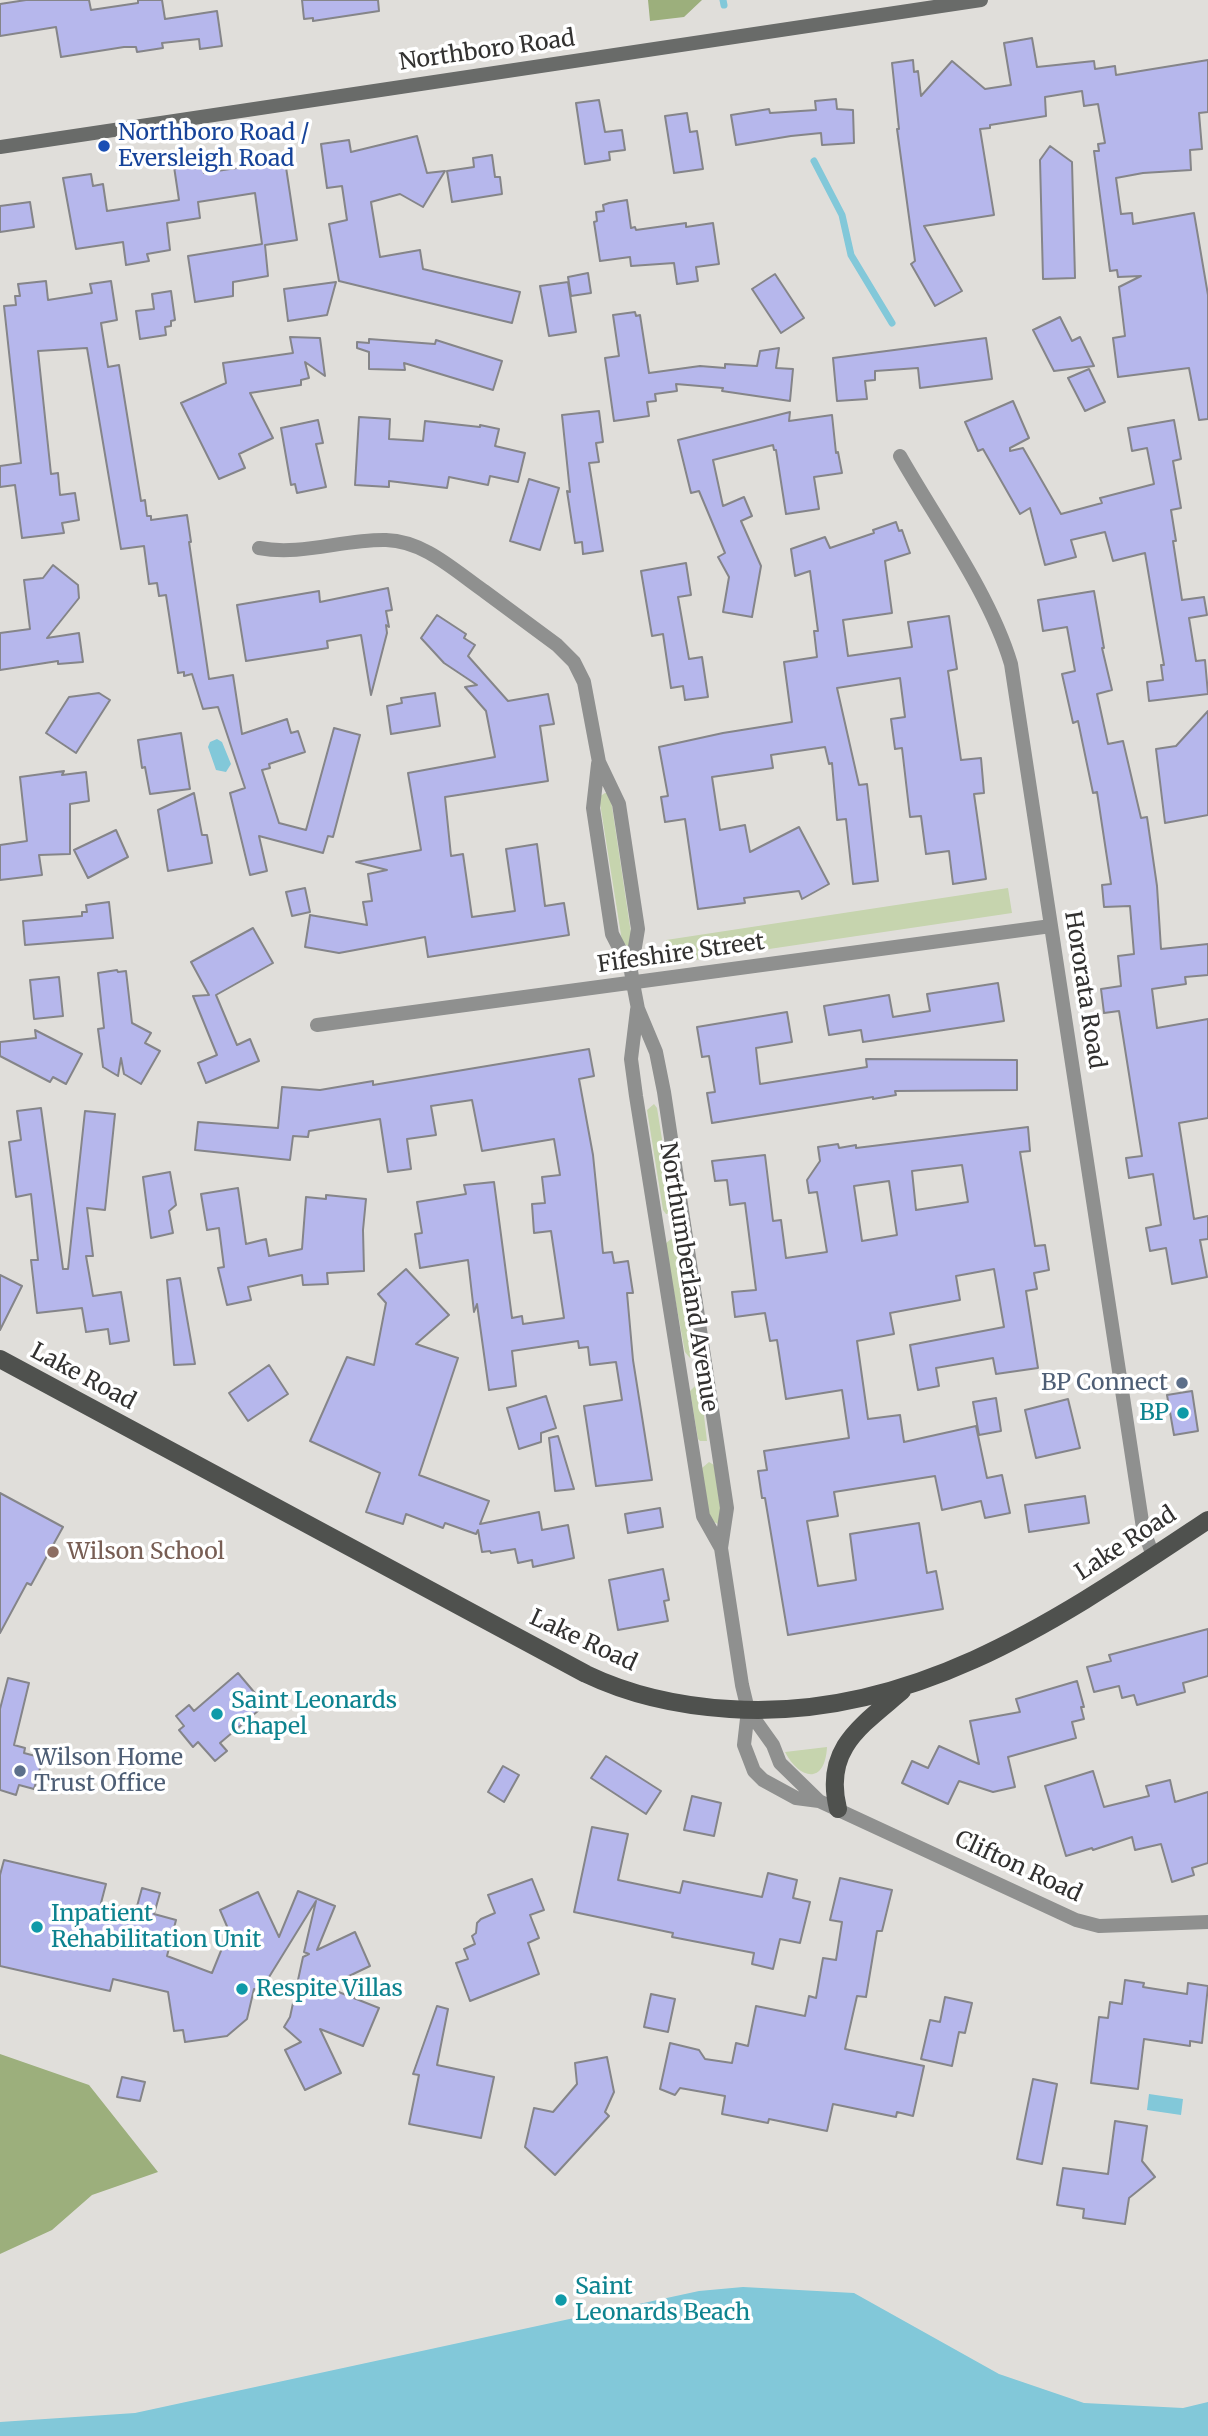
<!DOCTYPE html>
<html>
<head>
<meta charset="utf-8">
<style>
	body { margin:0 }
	canvas { display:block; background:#e0deda }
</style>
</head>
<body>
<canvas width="1208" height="2436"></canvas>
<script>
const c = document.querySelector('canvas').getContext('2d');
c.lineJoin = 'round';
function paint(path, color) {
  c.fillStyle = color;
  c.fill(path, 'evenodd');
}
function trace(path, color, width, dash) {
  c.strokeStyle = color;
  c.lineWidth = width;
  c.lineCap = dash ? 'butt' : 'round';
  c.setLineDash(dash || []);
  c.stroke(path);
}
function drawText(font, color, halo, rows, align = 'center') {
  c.font = font + ' Merriweather,serif';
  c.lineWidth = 7;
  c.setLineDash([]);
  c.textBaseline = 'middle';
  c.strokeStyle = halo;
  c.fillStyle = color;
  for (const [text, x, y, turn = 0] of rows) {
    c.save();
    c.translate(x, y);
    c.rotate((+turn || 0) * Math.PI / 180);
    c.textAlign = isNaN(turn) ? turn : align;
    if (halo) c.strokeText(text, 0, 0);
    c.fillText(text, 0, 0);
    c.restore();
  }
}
const green = new Path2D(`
	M605,793H608L611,800L632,940L631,945L627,946L622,941L599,797Z
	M1008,888L1012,913L668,964L666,940Z
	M654,1104L657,1108L673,1208L672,1214H666L663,1210L647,1110Z
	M671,1239L676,1240L679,1244L696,1354L690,1358L685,1352L665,1244Z
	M695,1386L701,1390L707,1441H700L698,1439L690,1391Z
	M709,1462L714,1465L722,1520L718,1524L710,1520L702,1468Z
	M827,1747C825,1785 800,1780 785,1752Z`);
const forest = new Path2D(`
	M648,0H702L684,17L650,21Z
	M0,2054L89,2085L158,2172L92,2195L52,2230L0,2254Z`);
const water = new Path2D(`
	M217,739L222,742L231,764L226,772L216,770L208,747L210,742Z
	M1149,2094L1183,2099L1181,2115L1147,2110Z
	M743,2287L854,2293L999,2374L1084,2403L1183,2408L1208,2402V2436H0V2422L135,2413L699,2291Z`);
const stream = new Path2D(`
	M723,0L724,5
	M814,161L842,215L851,255L892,323`);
const building = new Path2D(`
	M26,0H89L91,10L138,3V0H162L165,19L217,11L222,46L200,49L199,39L162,43L163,48L137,52L136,47H124L61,57L56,27L0,36V4Z
	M302,0H378L379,11L313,21V18L304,19Z
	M1032,38L1037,67L1094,61L1095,69L1115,66L1116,75L1208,60V112L1199,113L1202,149L1190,150L1191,170L1143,173L1116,178L1121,214L1132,213L1133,224L1194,213L1208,295V419L1199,420L1189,368L1118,377L1113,338L1125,336L1119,287L1141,276L1118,277L1117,270L1110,271L1094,151H1099L1098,144L1105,143L1098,104L1084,106L1082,91L1045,97L1046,116L990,125V128L980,129L994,215L924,226L962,291L935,306L911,264L915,261L897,129H899L892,63L913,60L914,72L918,71L921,96L952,61L985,89L1011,85L1004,43Z
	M836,99L837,109L853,110L854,143L822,145L821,133L791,136L736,145L731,115L769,109L770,113L816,110L815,101Z
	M599,100L605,132L622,130L625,150L609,152L610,160L585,164L576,103Z
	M687,113L690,132L697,131L703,169L674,173L665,116Z
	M417,136L427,173L445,171L423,207L400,194L371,202L380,257L420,250L423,269L520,292L512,323L339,281L329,224L347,220L342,186L327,188L321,144L349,140L351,152Z
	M1050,146L1072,162L1075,278L1043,279L1040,160Z
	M284,154L297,240L265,245L268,276L233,282V296L195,302L188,256L262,244L255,193L198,202L200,218L167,223L170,250L147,254L149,261L126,265L123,242L76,249L63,178L91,174L93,186L103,184L107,211L179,200L173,160L199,156L200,168L203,167L204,173L256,165L255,158Z
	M492,155L495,177H500L502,194L452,202L447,171L474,167L473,158Z
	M627,200L631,228L635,227L636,230L686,223V227L713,223L719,264L696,267L698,281L677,284L674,263L631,266L630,257L600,261L594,222L597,221L596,212L604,211L603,205L609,203Z
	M30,202L34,227L0,232V206Z
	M588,273L591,293L571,296L568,277Z
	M775,274L804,318L781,333L752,289Z
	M46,281L48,300L92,293L90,284L111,281L117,320L101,323L108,367L119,365L141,501L145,500L147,516H151V520L187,515L191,542H189L209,679L233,675L242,734L287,719L291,733L298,731L305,752L269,764L270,768L262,770L279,823L306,830L334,728L360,735L333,837L328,836L323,853L259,836L267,871L250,875L230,793L245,788L218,707L203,709L192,674L184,676V672L178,673L166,595L159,596L157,583L149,584L144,546L121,549L87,348L38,351L51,474L58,473L60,495L75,493L79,520L62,523L64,533L22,538L15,485L0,487V466L21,463L4,306L16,305L15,296H20L18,284Z
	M336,282L327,315L288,321L284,289Z
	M568,282L576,332L549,336L540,286Z
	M171,291L175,320L171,321V326L165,327L166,335L140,339L136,311L154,309L152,294Z
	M635,312L636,316L640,315L649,373L700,366L725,368V364L757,366L760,351L779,348L776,368L793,369L790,401L722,391L723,388L676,384L677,391L655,394L656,401L647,402L649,416L614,421L605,358L619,356L613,315Z
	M1060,317L1072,341L1080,337L1094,366L1054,371L1033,330Z
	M290,337L320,338L325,376L305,362L309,378L301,380V385L250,393L273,438L239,454L245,468L219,479L181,403L226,383L223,363L293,353Z
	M986,338L992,379L920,388L918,368L875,371V380L865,381L867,399L837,401L833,358Z
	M369,339L435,344L436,340L502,361L493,390L404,363L405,370L369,369V352L357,348V342L369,343Z
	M1089,369L1105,402L1085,411L1068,378Z
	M1013,401L1029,438L1010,448V451L1023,448L1061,514L1102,503L1100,498L1154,484L1147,448L1132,451L1128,428L1174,420L1181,459L1173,461L1181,508L1171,510L1176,541H1173L1182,600L1204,597L1207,615L1189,618L1196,661L1205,660L1208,694L1149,701L1147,682L1163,680L1161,665H1164L1145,553L1113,561L1105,532L1071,540L1076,557L1045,565L1030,508L1020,514L983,449L978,451L965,422Z
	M599,411L603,442L596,443L599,462L589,463L603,551L583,554L582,542L575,543L567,491L570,492L562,415Z
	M790,412L789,421L832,415L836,453L838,452L842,473L814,477L819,509L786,514L776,450H774L773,445L713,460L723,506L744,497L752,516L741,521L761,566L752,617L723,612L729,577L718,557L725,553L699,491L691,493L678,440Z
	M359,417L390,419L389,439L423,441L425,421L480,427V425L499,429L495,446L525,453L518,482L490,476L488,485L449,477L447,488L389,481V487L355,485Z
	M318,420L323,443L316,444L326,487L297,493L295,484L291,485L281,428Z
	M529,479L559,488L540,550L510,541Z
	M896,522L899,531L902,530L910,553L885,561L892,613L843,620L848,656L912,647L908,622L949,616L957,669L948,671L961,760L981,758L984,793L974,794L986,879L953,884L949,851L926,854L921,816L910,817L902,748L895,749L891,719L905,717L900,678L837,688L859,785L867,784L878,881L853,884L846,819L837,820L832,763L829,764L825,747L771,755L773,768L712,777L720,830L745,825L750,852L799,827L829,884L802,899L799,891L744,898L745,903L698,909L685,819L665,822L661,797L668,796L659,747L723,733L792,722L784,662L817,657L814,631H818L810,571L795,576L791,549L825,537L830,548L874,533L873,530Z
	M686,563L691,595L678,597L689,659L702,657L708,697L685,700L683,686L671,688L663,634L652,636L641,571Z
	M53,565L78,585L79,598L47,638L79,633L83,662L58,664V661L0,670V633L30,629L24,580L43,578Z
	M388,588L392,610L386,611L389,627L386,625L387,633L371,695L361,635L327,641L328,648L246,661L237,605L319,591L320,602Z
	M1094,591L1104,648H1102L1112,690L1097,694L1108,744L1123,741L1141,818L1147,817L1157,886L1161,949L1208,944V975L1185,977L1186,984L1152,989L1157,1028L1208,1019V1118L1179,1123L1194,1219L1208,1216V1239L1200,1240L1207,1277L1172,1284L1166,1248L1150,1251L1146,1228L1161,1225L1153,1174L1129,1178L1126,1158L1142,1156L1119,1011L1104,1013L1101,989L1121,986L1118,956L1134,954L1130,906L1104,907L1102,885L1111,884L1097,792L1093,793L1078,721L1073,723L1062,674L1075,671L1067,627L1043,631L1038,600Z
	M437,615L466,634L464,638L475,645L468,656L508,701L548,694L554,724L540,726L548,781L445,797L451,856L463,854L472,917L515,911L506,849L537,844L545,906L564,903L569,935L428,957L425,937L339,953L305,947L310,915L367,925L363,902L372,901L368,874L387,870L356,862L421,850L408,773L495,757L486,711L465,687L477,685L444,663L421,638Z
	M99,693L110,700L76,753L46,733L69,697Z
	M435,693L440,726L391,734L387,706L402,703L401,698Z
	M1208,711V815L1165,823L1156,749L1176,746Z
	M181,733L190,789L150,794L145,767L142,768L138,740Z
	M64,771L62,775L86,772L89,801L70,804V854L39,855L42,875L0,880V845L27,841L20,777Z
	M194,793L202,835H207L212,863L168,871L158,810Z
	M116,830L128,857L88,878L74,850Z
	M305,888L310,912L292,916L286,892Z
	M109,902L113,938L25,945L23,921L82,916V912H87L86,905Z
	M253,928L273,963L216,995L237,1045L250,1039L259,1061L206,1083L198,1063L217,1055L193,996L209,995L191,962Z
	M117,970L118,972L126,971L132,1023L151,1033L145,1043L160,1051L141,1084L124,1074L121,1058L118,1076L103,1067L98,1029L104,1028L98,973Z
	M59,977L63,1016L34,1019L30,980Z
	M998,983L1004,1021L863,1042L861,1030L829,1035L824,1006L889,995L893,1017L930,1011L927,994Z
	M787,1012L792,1042L756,1048L760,1084L867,1067L866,1059L1017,1060V1090L895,1091L896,1095L873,1099V1097L712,1123L707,1093L715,1092L709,1056L702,1057L697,1027Z
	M35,1030L82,1054L66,1084L53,1077L50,1082L0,1056V1042L36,1038Z
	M589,1049L594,1076L579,1079L593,1155L603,1253L612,1252L614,1263L628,1261L633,1293H627L633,1360L652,1480L596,1486L584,1406L622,1400L616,1362L590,1365L588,1347L579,1348L578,1341L512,1351L516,1386L489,1390L477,1304L474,1312L468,1260L420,1268L415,1234L422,1233L417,1202L466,1194L464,1185L494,1182L512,1318L522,1316L523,1324L564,1318L551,1231L534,1233L532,1204L545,1203L542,1177L560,1175L554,1139L482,1151L472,1100L431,1106L436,1135L407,1139L411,1169L388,1172L380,1119L309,1131L308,1137L293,1136L290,1160L195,1150L198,1122L278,1128L282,1087L320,1090L373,1081V1085Z
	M41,1108L63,1269H68L85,1111L115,1114L105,1210L87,1208L93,1256H86L93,1296L121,1292L129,1341L110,1344L108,1329L86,1332L82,1308L37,1313L31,1260H38L31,1194L16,1197L9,1142L21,1140L17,1111Z
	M1028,1127L1030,1151L1020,1152L1035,1246L1045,1245L1049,1270L1034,1273L1037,1289L1026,1291L1038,1368L996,1374L993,1358L936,1368L939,1386L918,1390L910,1345L1004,1327L994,1269L956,1276L960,1300L890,1313L894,1334L857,1341L868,1419L900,1415L904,1442L976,1426L987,1478L1002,1475L1010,1513L985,1518L981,1501L942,1510L935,1476L834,1492L838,1516L807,1521L818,1586L856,1580L850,1534L919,1523L927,1573L936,1571L943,1609L788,1635L765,1498H762L758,1471L767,1470L764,1451L849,1438L842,1390L786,1399L777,1340L770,1341L765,1313L735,1317L732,1292L756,1290L745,1203L730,1205L727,1180L715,1181L712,1161L765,1155L773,1221L781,1220L786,1258L827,1252L817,1192L809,1193L807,1180L820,1161L818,1147L838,1144L839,1148L856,1145V1148ZM962,1165L968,1202L916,1210L912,1171ZM889,1181L897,1235L862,1241L854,1186Z
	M170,1172L176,1205L169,1211L173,1233L151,1238L143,1177Z
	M238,1188L246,1244L266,1239L269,1256L302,1249L306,1197L326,1199V1195L366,1199L363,1230L364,1271L327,1273L328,1284L303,1285L302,1275L248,1287L251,1300L227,1305L218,1268L224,1267L219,1228L207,1230L201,1194Z
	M406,1269L449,1315L416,1344L458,1358L419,1475L489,1501L480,1524L539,1512L542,1530L568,1525L574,1558L533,1567L532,1560L518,1563L515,1549L491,1553L490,1551L482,1552L478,1530L476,1534L445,1523L443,1528L406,1514L403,1524L366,1512L380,1473L310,1441L347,1357L374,1365L386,1303L378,1294Z
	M0,1275L22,1286L0,1330Z
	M180,1278L195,1364L174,1365L167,1280Z
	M269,1365L288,1394L248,1421L229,1393Z
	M1192,1391L1198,1431L1174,1435L1167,1395Z
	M546,1396L556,1428L541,1433V1442L519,1449L507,1408Z
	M996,1398L1001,1431L979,1435L973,1402Z
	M1068,1399L1080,1448L1036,1458L1025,1410Z
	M558,1436L574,1489L555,1491L549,1438Z
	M0,1493L63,1527L31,1585L27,1583L0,1633Z
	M1085,1496L1089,1523L1029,1532L1025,1505Z
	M660,1508L663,1527L628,1533L625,1514Z
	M663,1569L669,1600L664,1601L668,1621L618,1630L609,1580Z
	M1208,1629V1676L1183,1683L1185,1692L1137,1705L1134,1695L1122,1698L1119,1686L1094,1692L1087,1667L1111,1661L1109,1655Z
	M238,1673L265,1705L220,1743L227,1751L215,1761L198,1742L193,1747L179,1730L184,1726L176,1716L189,1705L194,1711Z
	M8,1678L29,1683L14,1745L25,1748L24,1753L43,1758L34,1789L19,1785L16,1795L0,1790V1709Z
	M1077,1681L1084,1707H1081L1084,1719L1072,1722L1076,1738L1008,1757L1015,1787L993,1792L959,1781L948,1804L902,1783L912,1761L928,1768L939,1746L979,1764L970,1721L1020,1712L1016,1699Z
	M606,1756L661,1791L646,1814L591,1778Z
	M503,1766L519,1775L504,1802L488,1792Z
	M1093,1771L1104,1807L1149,1796L1146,1786L1170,1780L1175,1802L1208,1792V1863L1192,1868L1194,1875L1172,1882L1161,1844L1135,1850L1132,1837L1093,1850L1092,1848L1066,1856L1045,1786Z
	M692,1796L721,1803L714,1836L684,1830Z
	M592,1827L628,1834L618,1880L680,1893L683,1881L762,1897L768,1873L797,1880L793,1898L810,1902L800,1943L780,1939L773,1969L752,1964L754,1953L672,1937L673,1933L574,1912Z
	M4,1860L106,1884L101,1903L136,1910L142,1888L160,1893L154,1914L176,1920L167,1956L212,1973L229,1931L220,1910L258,1892L279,1937L298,1891L335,1906L317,1950L355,1932L370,1966L326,1987L379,2008L363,2046L320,2029L341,2073L305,2090L285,2050L301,2042L284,2027L290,2017L303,1957L309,1954L304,1952L316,1901L261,1990L254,1989L247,2019L227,2036L185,2042L183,2030L174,2031L168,1992L113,1979L110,1991L0,1966V1875Z
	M840,1878L892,1890L882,1931H877L866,1997L857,1996L845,2049L924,2066L913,2116L897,2112L896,2117L833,2104L827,2131L769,2119L768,2123L722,2114L725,2096L680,2088L675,2095L660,2089L670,2043L699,2050L705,2059L732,2063L736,2043L748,2046L756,2006L805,2016L809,1996L816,1998L823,1958L836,1960L842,1922L830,1920Z
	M532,1879L544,1910L530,1915L539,1938L528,1943L539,1974L470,2001L456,1963L468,1959L464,1949L475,1944L472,1936L476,1933L477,1923L481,1919L495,1913L488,1895Z
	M1125,1980L1144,1983L1143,1987L1149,1988L1187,1994L1188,1983L1208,1986L1202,2043L1190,2041V2046L1144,2039L1138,2089L1091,2083L1099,2017L1108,2018L1110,2002L1122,2004Z
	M651,1994L675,1999L668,2032L644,2027Z
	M945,1997L972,2003L965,2033L959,2032L952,2066L921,2059L930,2020L940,2022Z
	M437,2006L448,2009L437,2065L494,2077L481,2138L409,2124L419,2075L413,2074Z
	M607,2057L614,2092L605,2112L609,2116L555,2175L525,2147L534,2108L553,2112L577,2084L575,2063Z
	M122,2077L145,2082L140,2101L117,2097Z
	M1033,2079L1057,2084L1042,2164L1017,2159Z
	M1115,2121L1147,2126L1142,2161L1155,2177L1129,2198L1125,2224L1083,2218L1084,2209L1057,2205L1063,2168L1108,2174Z`);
const street = new Path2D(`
	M900,456C937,521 990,594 1011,664L1143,1528L1153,1556
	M259,548C302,556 343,539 386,540C424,541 454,570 484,591C508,609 533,627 557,645L574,662L584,682L599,762L619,804L638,929L631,971L633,983L638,1009L656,1052L664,1092L727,1508L721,1548L742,1685L748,1710L773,1745L780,1763L819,1801
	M598,764L593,808L612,934L631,971
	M637,1010L631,1059L636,1096L703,1516L721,1548
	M317,1025L1051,926
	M748,1710L744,1745L754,1771L763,1780L796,1798L819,1801L1076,1920L1099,1926L1208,1922`);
const secondary = new Path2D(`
	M0,147L981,0`);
const primary = new Path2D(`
	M0,1359L586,1674C632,1696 680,1706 730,1709C914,1721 1062,1617 1208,1520
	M838,1809C823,1749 861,1726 902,1691`);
const markers = [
	[104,146,7,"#1a4fb4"],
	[1182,1383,7,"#5c6f8a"],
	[1183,1413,7,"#0f9aa8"],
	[53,1552,7,"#8d6e63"],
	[217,1714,7,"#0f9aa8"],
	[20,1771,7,"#5c6f8a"],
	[37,1927,7,"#0f9aa8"],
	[242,1989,7,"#0f9aa8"],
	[561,2300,7,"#0f9aa8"]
];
const streetNames = [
	["Northboro Road",487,51,-8],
	["Fifeshire Street",681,954,-8],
	["Hororata Road",1084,990,81],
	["Northumberland Avenue",688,1277,81],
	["Lake Road",83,1377,28],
	["Lake Road",1126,1544,-33],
	["Lake Road",583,1641,25],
	["Clifton Road",1018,1867,25]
];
const transitNames = [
	["Northboro Road /",118,133],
	["Eversleigh Road",118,159]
];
const serviceNames = [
	["BP Connect",1168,1383],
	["Wilson Home",34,1758,"left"],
	["Trust Office",34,1784,"left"]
];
const cultureNames = [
	["BP",1169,1413,"right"],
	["Saint Leonards",231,1701],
	["Chapel",231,1727],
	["Inpatient",51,1914],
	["Rehabilitation Unit",51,1940],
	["Respite Villas",256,1989],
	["Saint",575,2287],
	["Leonards Beach",575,2313]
];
const educationNames = [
	["Wilson School",67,1552]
];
paint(green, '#c6d4ae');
paint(forest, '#9caf7c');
paint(water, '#82c8d9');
trace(stream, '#82c8d9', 7);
paint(building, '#b6b7ec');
trace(building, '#858589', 2);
trace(street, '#8f908f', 14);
trace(secondary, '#696b69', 14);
trace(primary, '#4f514e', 18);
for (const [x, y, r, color] of markers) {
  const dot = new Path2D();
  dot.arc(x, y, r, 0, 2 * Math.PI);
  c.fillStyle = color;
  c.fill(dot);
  trace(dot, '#fff', 2.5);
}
drawText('23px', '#323130', '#fff', streetNames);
drawText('23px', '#164399', '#fff', transitNames, 'left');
drawText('23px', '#4e5e75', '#fff', serviceNames, 'right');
drawText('23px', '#0d838f', '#fff', cultureNames, 'left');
drawText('23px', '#785e54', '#fff', educationNames, 'left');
</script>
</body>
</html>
